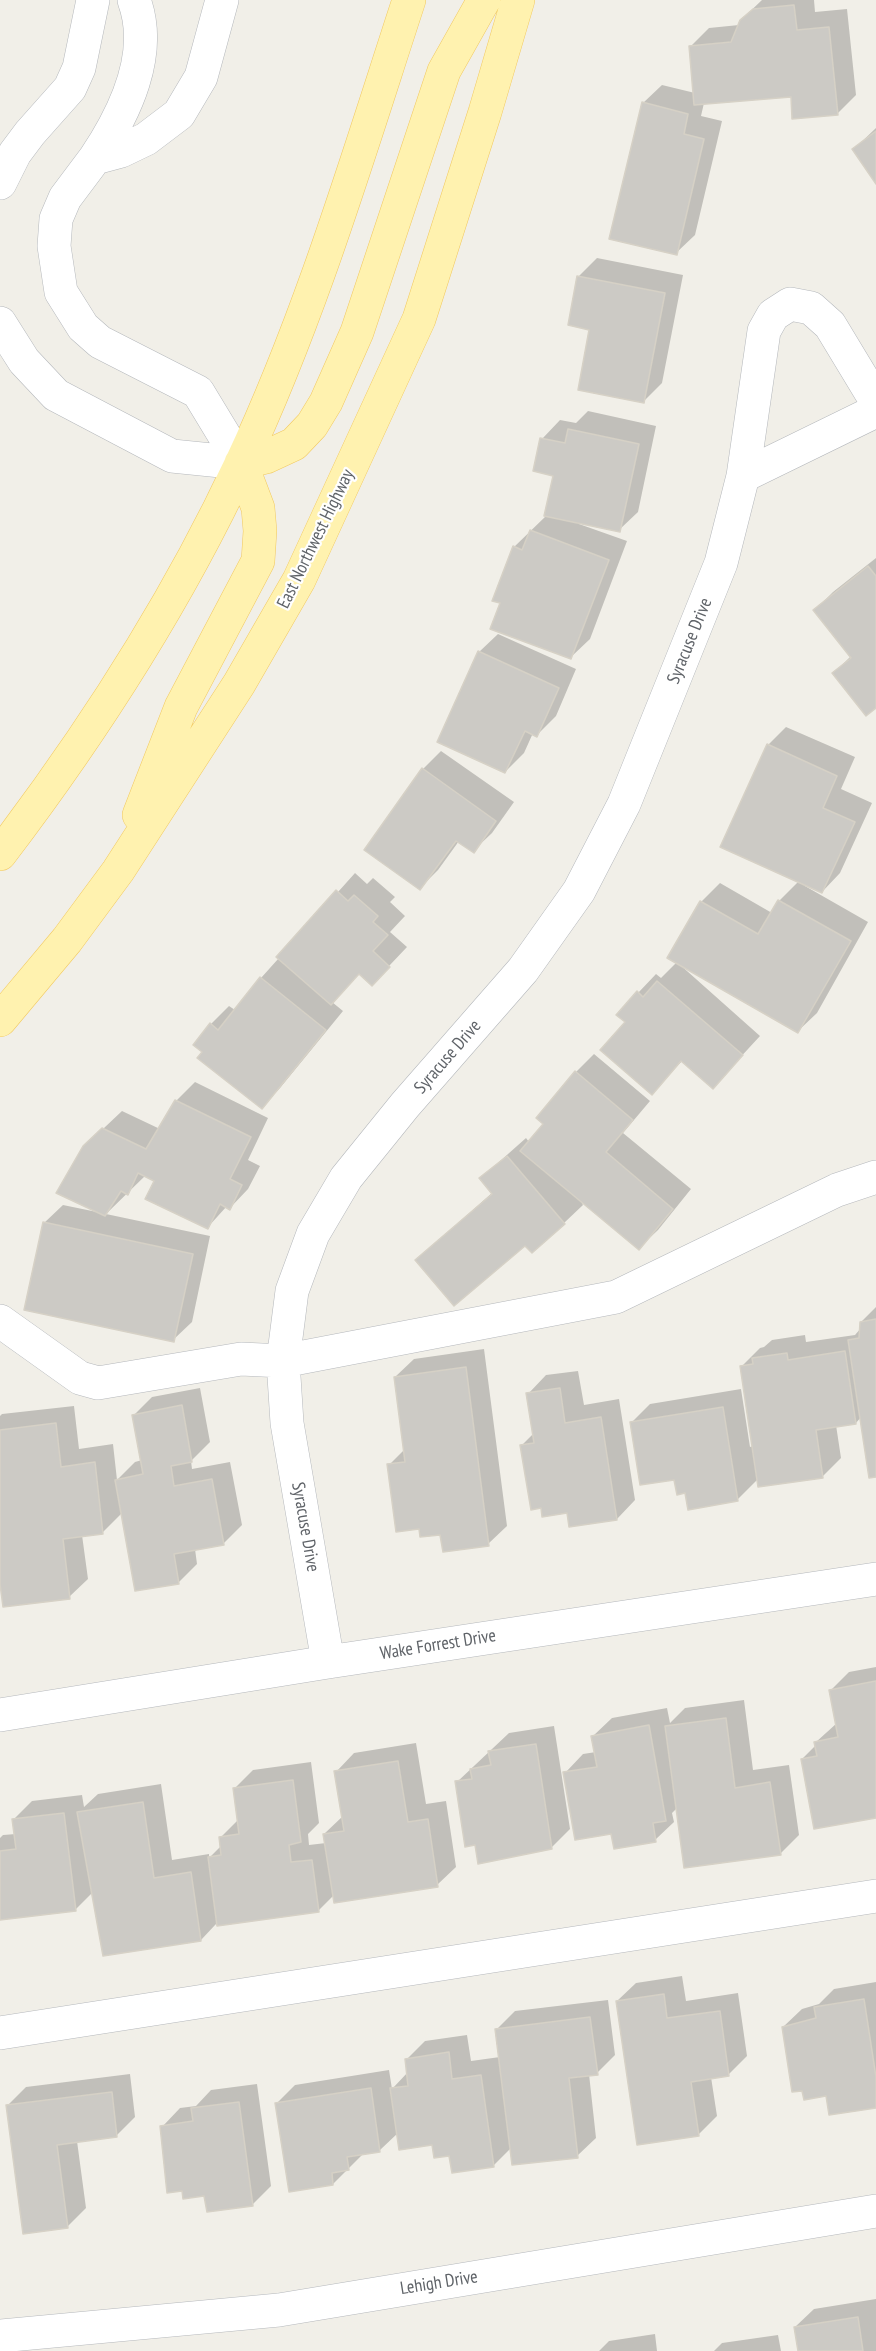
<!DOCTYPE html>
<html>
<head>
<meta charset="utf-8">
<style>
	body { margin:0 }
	canvas { display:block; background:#f1efe8 }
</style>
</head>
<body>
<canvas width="876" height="2351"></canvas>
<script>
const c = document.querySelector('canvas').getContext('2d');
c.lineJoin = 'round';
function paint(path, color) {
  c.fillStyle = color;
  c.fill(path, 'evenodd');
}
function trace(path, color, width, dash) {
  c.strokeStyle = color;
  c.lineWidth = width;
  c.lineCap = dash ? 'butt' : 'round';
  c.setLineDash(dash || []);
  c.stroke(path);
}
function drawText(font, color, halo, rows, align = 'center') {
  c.font = font + ' "PT Sans Narrow",sans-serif';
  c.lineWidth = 4.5;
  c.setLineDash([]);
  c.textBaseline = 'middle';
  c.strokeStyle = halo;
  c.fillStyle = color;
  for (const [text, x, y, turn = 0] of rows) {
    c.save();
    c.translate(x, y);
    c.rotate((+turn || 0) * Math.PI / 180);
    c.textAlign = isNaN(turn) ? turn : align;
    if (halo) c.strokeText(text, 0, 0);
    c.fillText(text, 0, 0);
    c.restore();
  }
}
const shadow = new Path2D(`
	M762,0H814L815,12L847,9L856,95L837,114L792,95L704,103L701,116L722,121L695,235L676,253L643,103L662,85L695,93L691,46L709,28L739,25L741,20Z
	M876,128V181L854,149Z
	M597,258L683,275L662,383L644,401L591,329L579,276Z
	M588,411L656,426L638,512L619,530L580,522L579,524L627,541L590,639L571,657L502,602L514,547L546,516L555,475L542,439L560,420L576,423Z
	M876,558V706L834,673L851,656L815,610L833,592Z
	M498,634L576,669L556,716L537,735L533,733L524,753L505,772L479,652Z
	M786,727L855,757L841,789L872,803L840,873L822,892L806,884L805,886L868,922L817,1013L798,1031L678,963L760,1036L713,1087L683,1060L652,1093L627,1022L638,993L656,974L661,978L677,962L669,958L701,902L720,883L772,913L779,901L799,881L768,745Z
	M441,751L514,802L492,833L473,851L459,841L438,870L420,888L423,769Z
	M355,873L367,884L373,878L395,897L390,902L405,916L390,932L407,947L372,984L360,973L332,1002L343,1011L280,1088L262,1107L204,1052L211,1024L229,1006L235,1010L261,978Z
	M594,1054L650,1101L623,1133L691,1189L658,1230L639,1248L579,1198L583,1205L564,1223L525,1243L417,1260L493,1192L481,1178L526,1138L529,1142L545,1123L576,1072Z
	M195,1082L268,1118L248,1160L260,1166L248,1189L230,1208L227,1206L208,1227L156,1180L146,1175L106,1214L210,1236L192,1322L173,1340L44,1223L63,1205L97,1212L84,1147L104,1128L122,1111L160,1129L176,1101Z
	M876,1307V1476L861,1417L856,1423L836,1425L841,1458L822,1477L758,1479L737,1500L686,1491L632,1422L650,1404L741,1389L750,1447L753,1446L742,1366L760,1348L764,1347L772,1340L805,1335L806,1342L855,1335L861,1328V1322Z
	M484,1349L507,1526L488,1544L420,1527L389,1465L405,1449L395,1377L414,1359Z
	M578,1371L584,1405L619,1399L635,1500L617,1519L569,1511L522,1445L534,1433L528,1394L546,1375Z
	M200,1388L210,1442L191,1461L192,1469L230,1462L242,1525L223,1544L195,1549L197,1564L179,1582L122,1513L103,1532L82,1535L88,1579L69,1597L2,1585L0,1587V1416L2,1414L74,1406L79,1449L113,1444L117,1480L135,1462L142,1460L134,1415L152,1397Z
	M876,1667V1816L802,1759L816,1745V1742L837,1723L831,1690L849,1672Z
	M744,1700L753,1770L789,1765L799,1835L780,1854L678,1807L672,1813L674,1822L655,1840L613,1832L565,1773L583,1754L596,1752L593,1736L612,1718L667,1708L670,1723L685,1708Z
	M554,1726L570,1829L551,1848L457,1782L509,1733Z
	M416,1743L426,1804L446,1801L456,1867L437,1885L334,1895L318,1911L216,1924L201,1940L93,1892L76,1909L0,1919V1838L3,1835L16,1834L14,1819L32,1801L82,1795L84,1807L98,1794L161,1784L172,1860L209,1854V1858L221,1846L220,1838L239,1819L235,1788L253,1770L311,1762L319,1823L308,1834L309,1845L326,1843L324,1834L343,1816L336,1772L354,1753Z
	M682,1976L686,2001L738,1993L747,2056L728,2075L711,2077L717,2116L699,2134L617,2001L636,1983Z
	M876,1982V2106L783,2027L802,2009L819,2004L834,1989Z
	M608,2000L615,2055L597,2073L589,2074L596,2138L577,2156L511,2148L493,2166L451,2154L433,2143L398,2133L380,2150L364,2153L333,2184L276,2104L295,2085L389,2070L392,2089L408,2072L407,2059L425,2041L467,2035L471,2061L500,2057L497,2029L515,2011Z
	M130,2074L135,2117L116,2136L77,2141L86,2208L67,2227L8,2105L26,2087Z
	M257,2084L271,2186L253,2204L206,2195L162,2127L180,2108L196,2106L211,2090Z
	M876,2299V2351H799L795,2327L814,2309Z
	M655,2334L657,2351H599L609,2341Z
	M778,2335L781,2351H714L722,2343Z`);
const building = new Path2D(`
	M794,5L797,30L829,27L838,115L792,119L791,97L694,105L689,46L731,42L740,20L753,9Z
	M642,102L688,114L684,134L704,139L677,255L609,239Z
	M876,131V184L852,149Z
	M577,276L665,293L644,403L578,390L589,330L568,325Z
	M568,429L639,444L620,532L544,516L553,476L533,471L540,438L565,443Z
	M530,530L609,560L571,659L490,629L500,603L492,601L513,546L522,550Z
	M868,566L876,576V708L866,716L832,673L851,658L813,610Z
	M478,651L559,688L537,737L525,731L505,773L437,742Z
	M767,744L837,776L823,808L855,822L822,893L720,847Z
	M422,768L496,821L474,853L456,841L420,890L364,850Z
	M336,890L348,901L354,895L378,916L373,922L388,935L373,951L390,967L372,986L359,974L331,1005L276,957Z
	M778,900L851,941L798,1033L667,958L700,901L758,934Z
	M260,977L326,1030L262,1109L197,1058L202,1052L193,1045L210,1023L218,1030Z
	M657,981L743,1055L713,1089L681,1061L652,1095L600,1050L625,1022L616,1015L637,991L643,997Z
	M575,1071L633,1120L606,1152L673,1209L639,1250L520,1151L543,1124L536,1118Z
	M175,1100L251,1137L230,1179L242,1185L230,1210L220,1204L208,1229L145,1199L154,1181L138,1173L128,1195L121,1191L105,1216L56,1193L83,1146L102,1128L146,1149Z
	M507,1156L565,1224L532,1253L525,1246L454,1306L415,1260L492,1194L479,1178Z
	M43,1222L193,1254L174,1342L24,1310Z
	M876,1319V1477L869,1478L848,1340L859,1338L860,1322Z
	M845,1351L856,1424L816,1430L823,1478L758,1487L740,1366L753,1364L752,1358L787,1353L788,1360Z
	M466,1367L489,1546L443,1552L440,1535L420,1537L419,1529L396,1532L387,1464L405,1462L394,1377Z
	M560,1388L565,1423L601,1417L617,1520L569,1527L567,1513L542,1517L541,1508L531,1510L520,1445L534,1443L526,1393Z
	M182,1405L192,1462L171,1466L174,1486L212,1479L224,1545L174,1554L179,1584L135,1591L115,1480L143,1474L132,1415Z
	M723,1407L738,1501L688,1510L685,1493L677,1495L674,1480L640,1485L630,1422Z
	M56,1423L61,1467L95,1462L103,1534L63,1539L70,1599L3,1607L0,1584V1430Z
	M876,1681V1818L814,1829L801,1759L817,1756L814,1742L838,1737L829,1690Z
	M726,1718L735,1788L770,1782L781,1855L684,1868L665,1726Z
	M649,1725L666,1821L653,1823L656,1842L614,1849L611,1834L575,1840L563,1772L597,1767L591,1736Z
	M536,1744L552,1849L478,1864L475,1845L465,1847L455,1781L472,1779L470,1769L491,1765L488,1751Z
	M398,1761L408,1822L428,1819L438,1887L334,1903L323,1834L344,1831L334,1771Z
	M293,1780L301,1842L289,1845L291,1862L312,1860L319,1912L217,1926L208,1857L221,1855L219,1837L239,1834L233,1788Z
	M143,1802L154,1878L191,1872L201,1941L103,1956L77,1812Z
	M64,1813L76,1911L0,1920V1851L16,1849L12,1819Z
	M664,1994L667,2018L720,2011L729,2076L691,2082L699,2136L637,2145L616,2001Z
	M864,1999L876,2077V2108L829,2115L826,2096L804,2100L802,2091L792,2092L782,2027L816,2018L814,2007Z
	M590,2017L598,2075L569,2078L578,2158L512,2165L495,2029Z
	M449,2052L452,2079L481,2075L494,2167L452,2173L449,2156L434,2158L432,2145L399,2150L390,2088L408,2086L405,2059Z
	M371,2088L380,2152L347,2157L349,2170L332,2173L333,2185L289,2192L275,2103Z
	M112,2092L117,2137L57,2145L68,2228L23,2234L6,2105Z
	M239,2102L253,2206L207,2212L204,2196L183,2199L182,2191L167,2193L160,2126L193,2121L191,2108Z
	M858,2317L863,2351H798L794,2327Z`);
const minor = new Path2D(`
	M222,0L201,77L179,114L146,139L121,151L95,158L65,198L56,219L54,246L61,292L83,327L100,342L198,392L241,463
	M95,158C125,113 154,54 134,0
	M0,183L15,153L30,133L70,88L79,68L93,0
	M0,323L24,361L56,395L172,456L241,463
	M743,476L876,411
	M0,1321L80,1378L98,1383L241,1359L283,1361L616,1297L837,1190L876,1177
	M328,1662L287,1423L283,1361L292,1291L313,1234L346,1178L405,1105L523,970L579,891L624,804L721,563L743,476L764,331L773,315L790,304L811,308L830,325L876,401
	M0,1715L328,1662L876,1579
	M0,2033L876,1896
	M0,2336L279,2310L876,2211`);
const major = new Path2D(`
	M241,463L266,457L294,444L312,425L326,402L357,332L444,71L484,0
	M139,815L181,707L258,561L260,531L258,508L241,463
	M0,854C93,732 176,603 241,464C311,315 358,156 409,0
	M0,1020L67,940L118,871L239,684L299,580L419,319L485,112L518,0`);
const streetNames = [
	["East Northwest Highway",316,539,-64],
	["Syracuse Drive",690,641,-68],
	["Syracuse Drive",448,1057,-49],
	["Syracuse Drive",305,1527,80],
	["Wake Forrest Drive",438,1645,-9],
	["Lehigh Drive",439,2283,-9]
];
paint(shadow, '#0003');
paint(building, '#cccac5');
trace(building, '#d6d1c6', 1.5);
trace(minor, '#b5b8bc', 34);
trace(major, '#f2c960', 34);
trace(minor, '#fff', 33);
trace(major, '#fff2af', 33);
drawText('18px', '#5f6368', '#fff', streetNames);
</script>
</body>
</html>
